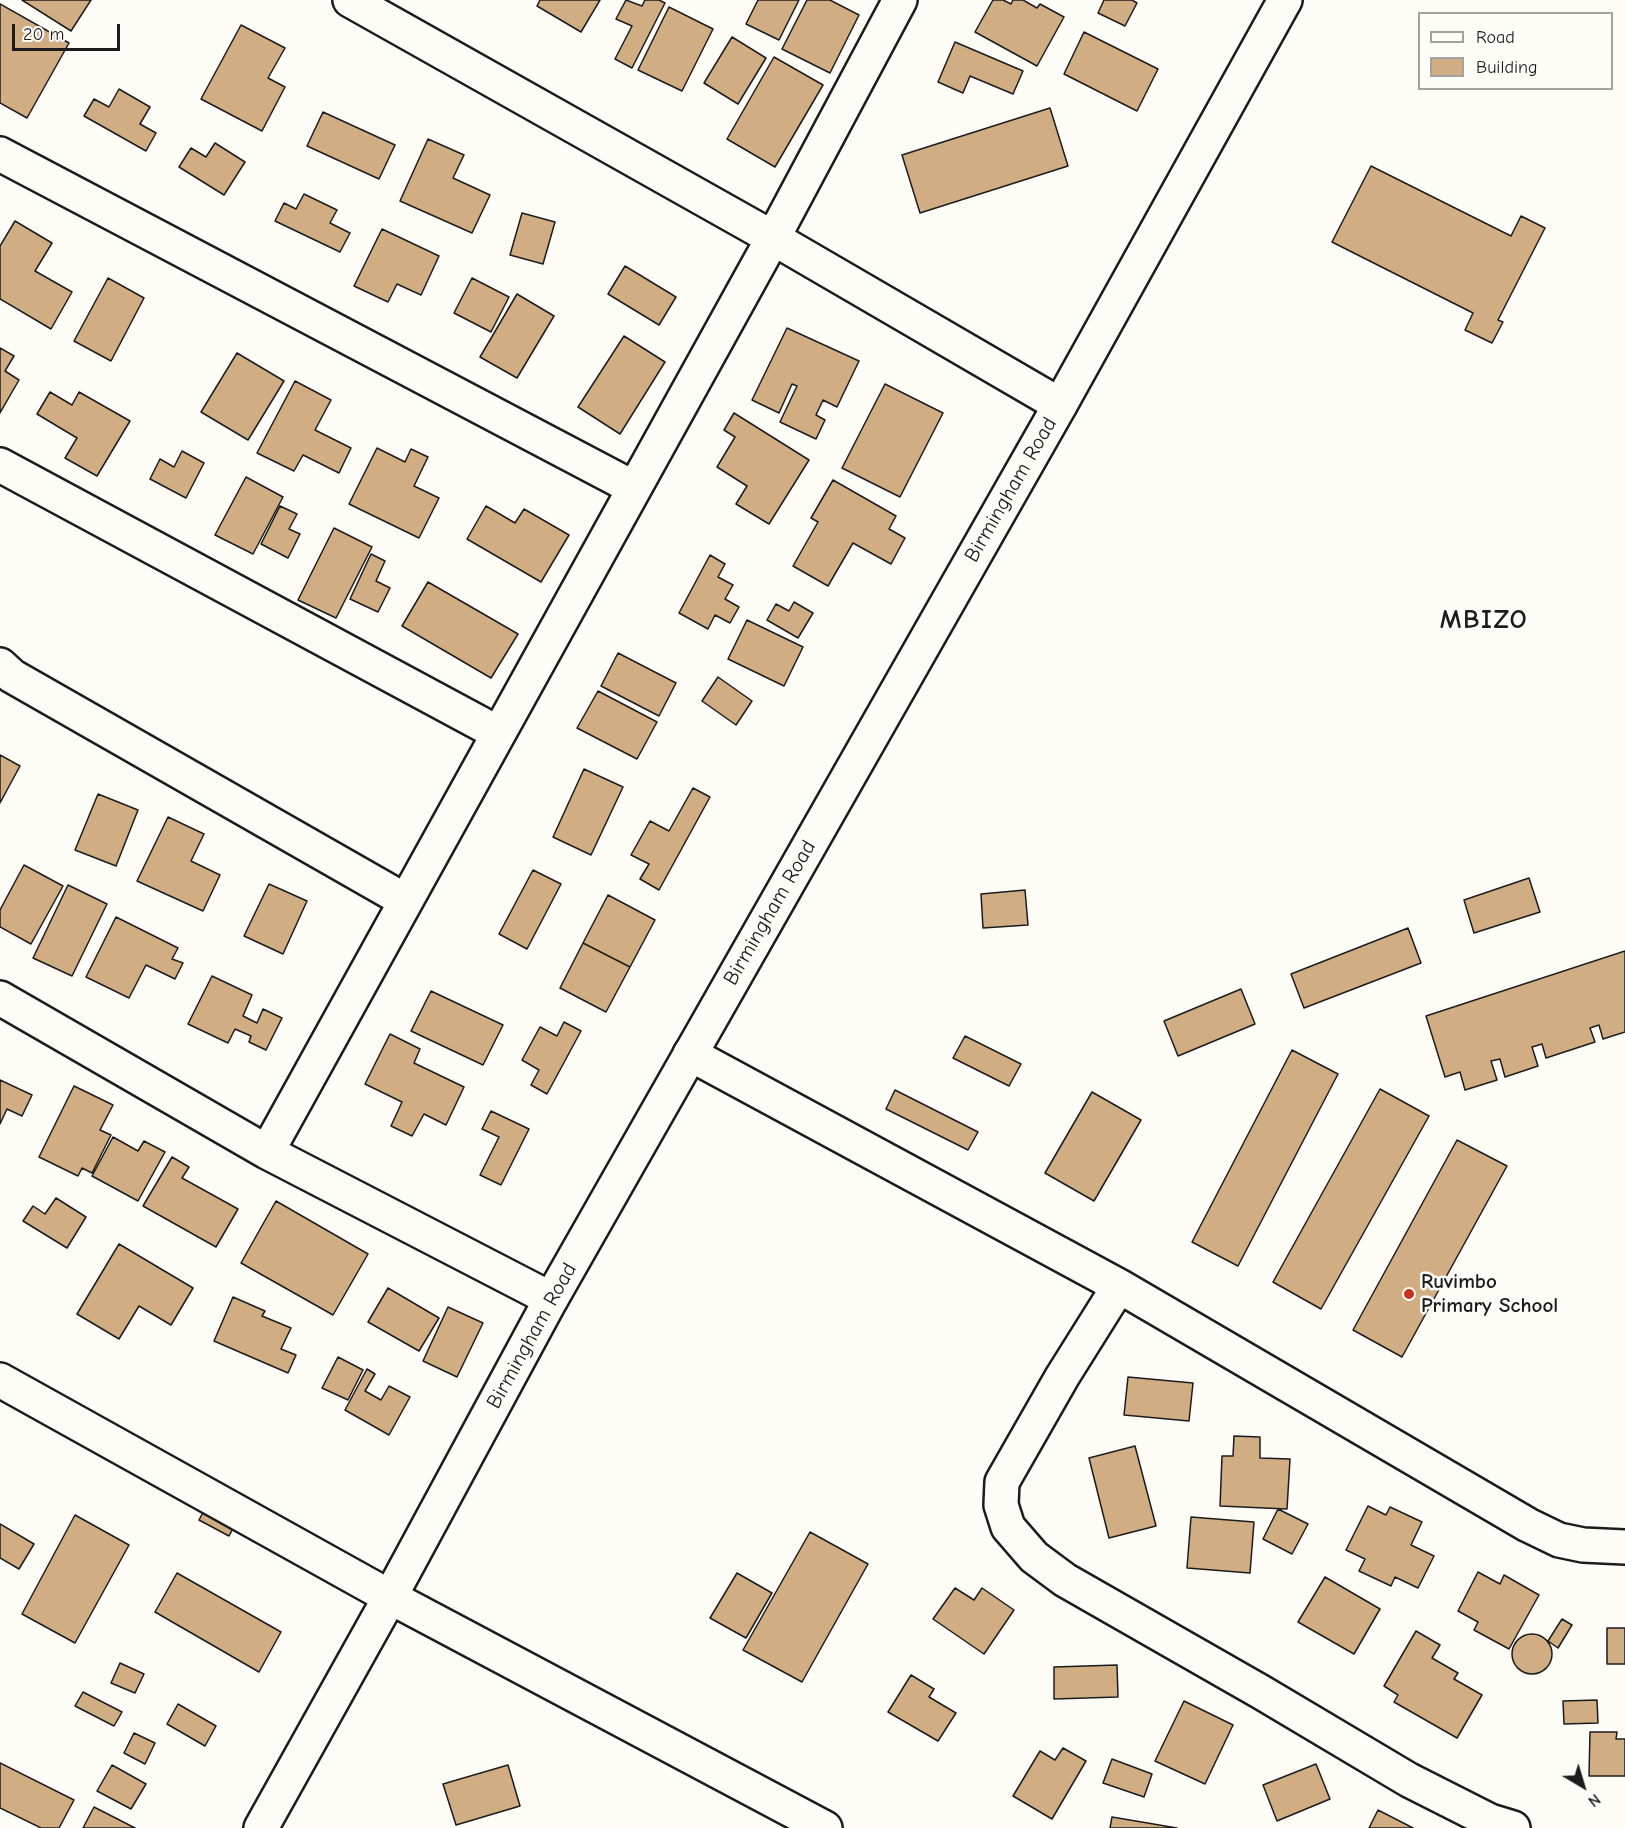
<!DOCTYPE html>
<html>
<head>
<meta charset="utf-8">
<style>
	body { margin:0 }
	#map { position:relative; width:1625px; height:1828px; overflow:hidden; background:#fdfcf7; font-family:"Comic Neue",sans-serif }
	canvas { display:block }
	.legend { position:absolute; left:1418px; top:12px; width:195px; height:78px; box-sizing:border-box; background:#fdfcf7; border:2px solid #a3a29f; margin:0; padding:8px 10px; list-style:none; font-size:18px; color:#1c1c1c }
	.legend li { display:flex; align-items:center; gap:12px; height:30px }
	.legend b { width:30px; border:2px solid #a3a29f }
	.north { position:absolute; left:1553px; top:1756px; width:60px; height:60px; -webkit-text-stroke:4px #fdfcf7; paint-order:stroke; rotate:142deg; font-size:16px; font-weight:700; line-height:24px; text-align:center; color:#1c1c1c }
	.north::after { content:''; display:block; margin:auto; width:21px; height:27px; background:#1c1c1c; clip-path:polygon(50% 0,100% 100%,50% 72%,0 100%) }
	.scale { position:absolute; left:12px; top:24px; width:108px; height:27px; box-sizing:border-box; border:3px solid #1c1c1c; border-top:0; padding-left:8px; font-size:18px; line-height:21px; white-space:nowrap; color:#1c1c1c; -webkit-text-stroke:4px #fdfcf7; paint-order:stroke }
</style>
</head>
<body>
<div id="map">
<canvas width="1625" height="1828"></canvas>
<ul class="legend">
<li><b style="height:8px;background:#fdfcf7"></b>Road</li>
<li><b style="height:16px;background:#d0ad83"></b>Building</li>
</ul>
<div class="north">N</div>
<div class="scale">20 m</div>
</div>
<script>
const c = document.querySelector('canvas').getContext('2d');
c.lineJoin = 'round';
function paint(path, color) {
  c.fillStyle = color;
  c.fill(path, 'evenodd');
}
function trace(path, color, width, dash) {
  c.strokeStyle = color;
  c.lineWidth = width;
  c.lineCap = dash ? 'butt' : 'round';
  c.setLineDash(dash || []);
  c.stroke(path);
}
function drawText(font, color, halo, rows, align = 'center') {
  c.font = font + ' "Comic Neue",sans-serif';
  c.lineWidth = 5;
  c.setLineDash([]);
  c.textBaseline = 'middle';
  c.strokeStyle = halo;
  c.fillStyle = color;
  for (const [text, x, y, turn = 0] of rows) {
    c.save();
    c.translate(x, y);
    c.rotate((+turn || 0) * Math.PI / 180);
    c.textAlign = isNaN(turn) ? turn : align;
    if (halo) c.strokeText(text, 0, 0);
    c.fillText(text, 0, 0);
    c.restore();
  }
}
const building = new Path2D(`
	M22,0H91L71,31Z
	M540,0H600L581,32L537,6Z
	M626,0L642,6L645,0H659L665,3L632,68L615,59L632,26L616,19Z
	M758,0H799L779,40L746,24Z
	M807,0H830L859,15L830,73L782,49Z
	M993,0H1003L1011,4L1013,0H1023L1037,8L1040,4L1064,17L1037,66L975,32Z
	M1104,0H1132L1137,3L1125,26L1098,13Z
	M0,4L69,43L27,118L0,103Z
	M669,7L713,29L682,91L638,70Z
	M241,25L285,48L268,78L285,87L262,131L201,99Z
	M1084,32L1158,69L1137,111L1064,74Z
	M732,37L766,58L738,104L704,83Z
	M955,42L1023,71L1013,94L970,76L963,93L938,82Z
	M774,57L823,85L775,167L727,139Z
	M119,89L150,107L140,124L156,133L146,151L84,116L94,99L109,107Z
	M1050,108L1068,166L920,213L902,155Z
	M323,112L395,145L379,179L307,146Z
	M428,139L464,155L453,178L490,195L472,233L400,201Z
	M215,143L245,162L224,195L179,167L191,148L206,157Z
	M1371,166L1511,236L1521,216L1545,228L1498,320L1503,322L1492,343L1465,330L1473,313L1332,242Z
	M304,194L337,210L330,223L350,233L340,252L275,221L284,203L296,209Z
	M522,213L555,222L543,264L510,255Z
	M15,221L52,243L35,271L72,292L51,329L0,299V246Z
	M382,229L439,256L421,295L397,284L388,302L354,286Z
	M625,266L676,297L659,325L608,294Z
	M108,278L144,298L111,361L74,341Z
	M472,278L509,297L491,332L454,313Z
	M517,294L554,316L517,378L480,357Z
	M787,328L859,361L837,407L823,400L816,415L825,420L816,439L780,422L797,386L792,384L779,413L752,400Z
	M624,336L665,362L620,434L578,407Z
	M0,348L14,356L5,371L19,380L0,413Z
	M237,353L284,381L248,440L201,412Z
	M295,381L331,400L315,430L351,448L339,473L303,455L294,471L257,453Z
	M885,384L943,413L900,497L842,468Z
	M50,392L72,405L79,392L130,421L97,476L65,458L77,438L37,414Z
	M734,413L809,460L769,524L736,504L747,486L717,467L735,437L724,430Z
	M377,448L405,462L411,449L428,457L414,486L439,498L419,538L349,504Z
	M182,451L204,463L186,498L150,479L160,459L174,467Z
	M246,477L283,497L253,554L215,535Z
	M833,480L896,516L889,529L905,538L891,564L853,543L828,586L793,566L818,522L811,518Z
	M280,506L297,514L289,529L300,534L288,558L261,544Z
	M486,506L515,523L524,509L569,535L541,582L467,539Z
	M334,528L372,547L336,618L298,600Z
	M371,554L385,561L376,581L390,588L378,612L350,599Z
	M710,555L725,564L718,577L733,585L725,599L739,607L730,623L715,615L708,629L679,613Z
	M428,582L518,634L491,678L402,626Z
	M794,602L813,613L798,638L767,620L776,604L789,611Z
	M747,620L803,647L784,686L728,659Z
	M618,653L676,683L659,716L601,686Z
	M718,677L752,701L736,725L702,701Z
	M598,691L657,722L637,759L577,728Z
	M0,755L20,766L0,803Z
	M584,769L623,787L591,855L553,837Z
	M693,788L710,797L659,890L640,879L649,864L631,855L650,821L669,831Z
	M98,794L138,810L116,866L75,850Z
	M168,817L204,834L191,861L220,875L203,911L137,881Z
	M24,865L63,886L31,944L0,927V910Z
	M533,870L561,884L527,949L499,934Z
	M1529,878L1540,912L1474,933L1464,900Z
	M269,884L307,901L283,954L244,936Z
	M68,885L107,904L72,976L33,958Z
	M1025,890L1028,925L983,928L981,894Z
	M608,895L655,920L630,967L583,943Z
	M116,917L178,948L172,959L183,963L175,979L146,965L129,998L86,977Z
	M1408,928L1421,963L1304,1008L1291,974Z
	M583,943L630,967L606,1012L560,988Z
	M1625,951V1032L1603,1039L1599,1025L1590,1028L1595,1042L1546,1058L1542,1044L1532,1047L1538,1066L1505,1077L1500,1059L1491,1061L1497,1080L1465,1090L1460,1072L1445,1077L1426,1016Z
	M212,976L252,995L243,1016L257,1023L263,1009L282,1018L266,1050L249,1042L251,1036L235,1029L228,1043L188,1024Z
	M1241,989L1255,1024L1178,1056L1164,1021Z
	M431,991L503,1025L483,1065L411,1031Z
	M564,1022L581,1031L547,1094L531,1085L539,1070L522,1060L540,1027L557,1036Z
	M390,1034L420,1049L414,1063L464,1087L446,1125L424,1114L412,1136L391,1126L402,1102L365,1084Z
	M965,1036L1021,1064L1009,1086L953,1058Z
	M1292,1050L1338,1074L1238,1266L1192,1242Z
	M0,1080L32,1095L22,1116L7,1109L0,1124Z
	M74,1086L113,1105L100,1130L111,1135L92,1173L82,1168L78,1176L39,1157Z
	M1380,1089L1429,1116L1321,1309L1273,1282Z
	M895,1090L978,1132L968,1150L886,1109Z
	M1092,1092L1141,1120L1094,1201L1045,1173Z
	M491,1111L529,1129L501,1185L480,1175L499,1137L482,1129Z
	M113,1137L138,1151L144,1141L165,1152L138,1201L92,1176Z
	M1457,1140L1507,1166L1402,1357L1353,1330Z
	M172,1157L189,1167L182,1178L238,1209L216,1247L143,1206Z
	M56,1198L86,1217L67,1248L23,1221L33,1206L45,1214Z
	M276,1201L368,1254L333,1315L241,1263Z
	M119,1244L193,1288L171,1325L139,1306L119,1339L77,1314Z
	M388,1288L439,1318L419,1351L368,1322Z
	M233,1297L265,1311L262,1316L291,1328L281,1349L296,1355L288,1373L214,1341Z
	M448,1307L483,1323L457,1377L423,1361Z
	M338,1357L363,1370L348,1400L322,1388Z
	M367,1369L375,1374L365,1391L381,1400L389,1386L410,1397L389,1435L345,1410Z
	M1128,1377L1193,1383L1189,1421L1124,1415Z
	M1234,1436L1260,1437V1458L1290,1459L1287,1509L1220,1506L1222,1456H1233Z
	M1135,1446L1156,1526L1109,1538L1089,1458Z
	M208,1503L238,1519L229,1536L199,1520Z
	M1368,1506L1386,1515L1390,1507L1422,1522L1411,1545L1434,1556L1418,1588L1395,1577L1391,1586L1359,1571L1365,1559L1346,1550Z
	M1278,1509L1308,1524L1292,1554L1263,1539Z
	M75,1515L129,1545L75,1643L22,1614Z
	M1191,1517L1254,1522L1250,1573L1187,1568Z
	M0,1524L34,1544L19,1569L0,1558Z
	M810,1532L868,1564L802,1682L743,1650Z
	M1478,1572L1500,1584L1504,1575L1539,1595L1509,1649L1474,1630L1478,1622L1458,1611Z
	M177,1573L281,1632L259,1672L155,1612Z
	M737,1573L772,1593L746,1638L710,1618Z
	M1325,1577L1380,1609L1354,1654L1298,1622Z
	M955,1588L974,1600L982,1588L1014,1610L984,1654L933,1619Z
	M1562,1619L1572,1625L1558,1648L1548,1641Z
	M1607,1628H1625V1664H1607Z
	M1416,1631L1440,1645L1432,1658L1458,1673L1454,1679L1482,1695L1457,1738L1394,1702L1398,1695L1384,1686Z
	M1512 1654a20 20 0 1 1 40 0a20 20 0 1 1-40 0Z
	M120,1663L144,1674L135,1693L111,1683Z
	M1117,1665L1118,1697L1054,1699V1667Z
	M911,1675L934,1689L929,1697L956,1713L938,1741L888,1712Z
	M83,1692L122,1712L114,1726L75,1706Z
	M1597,1700L1598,1723L1564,1724L1563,1701Z
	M1184,1701L1233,1725L1205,1784L1155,1761Z
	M178,1704L216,1726L205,1746L167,1724Z
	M1590,1732H1617L1616,1739H1625V1776H1589Z
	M134,1733L155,1743L145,1764L124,1753Z
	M1063,1748L1086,1761L1052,1819L1013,1796L1040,1751L1055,1760Z
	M1112,1759L1152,1774L1144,1797L1103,1783Z
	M0,1763L74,1800L59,1828H41L0,1808Z
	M1316,1764L1330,1799L1277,1821L1263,1785Z
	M112,1765L146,1784L131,1809L97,1791Z
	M508,1765L520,1806L456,1825L443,1784Z
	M94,1807L135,1828H83Z
	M1378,1810L1413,1828H1369Z
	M1112,1817L1177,1828H1110Z`);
const street = new Path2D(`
	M350,0L773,238L1060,405
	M0,154L634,488
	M0,465L498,733
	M0,665L12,676L406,901
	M0,998L267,1152L551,1299
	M690,1054L1119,1286L1528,1525L1559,1540L1583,1545L1625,1547
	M267,1152L773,238L900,0
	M1119,1286L1062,1377L1002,1482L1001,1505L1008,1527L1034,1557L1065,1580L1261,1692L1409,1780L1490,1821L1513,1828
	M390,1597L825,1828`);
const secondary = new Path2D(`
	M0,1380L390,1597
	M261,1828L390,1597L551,1299L1060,405L1285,0`);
const markers = [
	[1409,1294,6,"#c8321e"]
];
const streetNames = [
	["Birmingham Road",1011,490,-60],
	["Birmingham Road",770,913,-60],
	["Birmingham Road",532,1336,-61]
];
const poiNames = [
	["Ruvimbo",1421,1282],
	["Primary School",1421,1306]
];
const districtNames = [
	["MBIZO",1484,620]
];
paint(building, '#d0ad83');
trace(building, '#1c1c1c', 1.5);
trace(street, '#1c1c1c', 38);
trace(secondary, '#1c1c1c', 38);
trace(street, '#fdfcf7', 33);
trace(secondary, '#fdfcf7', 33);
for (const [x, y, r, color] of markers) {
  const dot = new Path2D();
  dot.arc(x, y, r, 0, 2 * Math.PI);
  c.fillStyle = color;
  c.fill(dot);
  trace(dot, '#fdfcf7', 2);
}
drawText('21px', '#1c1c1c', '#fdfcf7', streetNames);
drawText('bold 21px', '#1c1c1c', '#fdfcf7', poiNames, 'left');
c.letterSpacing = '1.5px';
drawText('bold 27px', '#1c1c1c', '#fdfcf7', districtNames);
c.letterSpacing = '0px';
</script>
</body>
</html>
